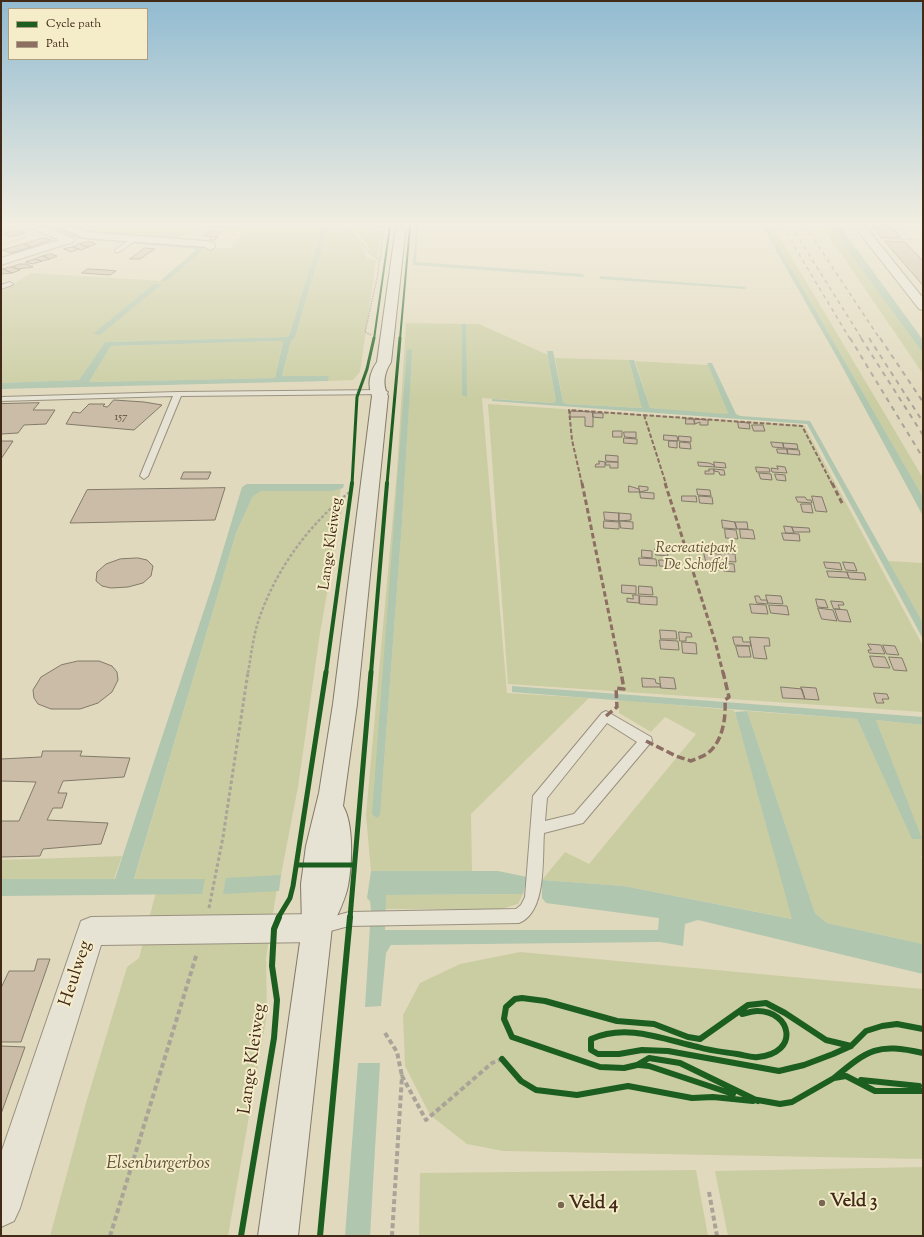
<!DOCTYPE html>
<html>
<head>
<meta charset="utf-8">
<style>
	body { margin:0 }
	#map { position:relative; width:924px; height:1237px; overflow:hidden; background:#e1d9bd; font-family:"Sorts Mill Goudy",serif }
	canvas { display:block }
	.frame { position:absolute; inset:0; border:2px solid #412a18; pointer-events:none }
	.legend { position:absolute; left:8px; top:8px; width:140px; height:52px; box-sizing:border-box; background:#f5ecca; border:1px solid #ad9e83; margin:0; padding:5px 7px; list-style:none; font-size:12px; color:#412a18 }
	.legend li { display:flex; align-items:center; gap:8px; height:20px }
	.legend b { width:20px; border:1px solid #ad9e83 }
</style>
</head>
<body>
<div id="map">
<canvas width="924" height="1237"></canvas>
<div class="frame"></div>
<ul class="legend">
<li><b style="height:5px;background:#1b5e20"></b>Cycle path</li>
<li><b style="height:5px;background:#8d6e63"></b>Path</li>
</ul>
</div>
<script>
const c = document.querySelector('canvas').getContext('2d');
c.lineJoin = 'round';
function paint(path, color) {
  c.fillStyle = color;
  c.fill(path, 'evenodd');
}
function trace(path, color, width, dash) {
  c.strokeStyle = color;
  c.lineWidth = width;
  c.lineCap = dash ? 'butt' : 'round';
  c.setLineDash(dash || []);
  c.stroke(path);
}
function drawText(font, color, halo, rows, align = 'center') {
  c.font = font + ' "Sorts Mill Goudy",serif';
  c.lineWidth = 4;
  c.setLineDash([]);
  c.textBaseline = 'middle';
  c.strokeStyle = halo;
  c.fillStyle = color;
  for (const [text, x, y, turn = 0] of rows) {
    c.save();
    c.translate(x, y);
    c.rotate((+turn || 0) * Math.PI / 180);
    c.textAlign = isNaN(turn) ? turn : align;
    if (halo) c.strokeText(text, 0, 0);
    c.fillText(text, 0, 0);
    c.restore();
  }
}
const green = new Path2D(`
	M68,226H204L187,235L171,240L91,234Z
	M210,226H322L314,254L297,253L314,254L289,336L286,337L105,342L79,380L1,383V292L31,273L164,281L205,249L231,248L244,232L206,229Z
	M328,226H347L363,248L367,258L376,261L360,372L353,380L328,381L329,376L282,377L291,341L295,337L318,259H338H318Z
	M352,226H383L377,256L372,254L369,247Z
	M767,226H773L923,478V497Z
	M822,226H830L923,352V374Z
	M406,323L479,324L548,355L556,401L553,403L482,398L507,693L589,698L471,814L472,871H371L366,815L397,471ZM412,350L402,523L380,815Z
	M280,341L283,342L275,378L89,382L111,346Z
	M555,358L629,360L643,408L566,404L563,402Z
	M635,361L708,365L728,413L725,415L650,408Z
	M488,404L804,425L923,646V712L508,684Z
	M341,486L338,507L343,504L320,633L298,787L281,875L279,876L266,958L267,1014L228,1236H50L86,1103L127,967L139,958L159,880H134L236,533L253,496L259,491Z
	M888,561L923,563V623Z
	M619,700L733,710L735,712L793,919L624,886L542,880L565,852L589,864L696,734L665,717L651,732L619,713Z
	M747,711L857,719L912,838L921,839L876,720L923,725V856H921L923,862V944L827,923L815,913Z
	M122,856L114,879H1V860Z
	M523,894L518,904L501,909H384L386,895Z
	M520,952L923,989V1159L503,1151L467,1144L430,1115L405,1066L403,1015L420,983L460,964Z
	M923,1167V1236H728L715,1171Z
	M696,1170L708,1236H419L420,1173Z`);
const water = new Path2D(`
	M43,226H55L81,236L202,246L205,249L166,281H160L195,251L194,249L80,239Z
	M322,226H328L319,259H359H318L295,337L291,341L282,376H329L328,381L1,389V383L79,380L105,342L286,337L289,336L314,254L231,248L314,254ZM280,341L283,342L275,378L89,382L111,346Z
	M416,226H418L416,262L583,274L584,277L413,265Z
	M762,226H767L923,497V516L838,359Z
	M830,226H840L923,340V353Z
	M600,276L745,287L746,289L600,279Z
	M154,284H162L100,335L93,334Z
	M462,324H466L467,397L462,395Z
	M409,349L412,350L411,373L402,523L380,815L377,818L372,814L407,350Z
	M547,351H553L563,402L566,404L642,408L629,360H634L650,408L725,414L728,413L707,363H712L736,414L740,416L810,421L923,623V639L807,424L492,401V399L553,403L556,401Z
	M247,484H344L343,488L332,491H261L253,496L236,533L134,879H205L202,894L1,896V879H115L214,580L242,487Z
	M512,686L923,717V725L876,720L922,839H912L857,719L512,692Z
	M747,711L815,913L827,923L923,944V974L698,920L685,924L683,946L660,942L391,945L386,953L381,1006L365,1007L371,910L370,901L367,898L371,871H498L527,877L523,894L386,895L385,930H658L659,918L546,903L542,898V880L624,886L792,919L735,712Z
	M281,875L279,891L223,894L226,878Z
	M358,1063H380L370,1236H345Z`);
const building = new Path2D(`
	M873,226H891L901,238H882Z
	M16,230L25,233L11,237L3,234Z
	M211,231L221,232L215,237H218L215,240H209L212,237L204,236Z
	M44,238L51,240L31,247L24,244Z
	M885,241L905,242L923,261V285Z
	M86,242H92L96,244L87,247L80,244Z
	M24,244L31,247L11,253L3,250Z
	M80,244L82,245L89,247L81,250L73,247Z
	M73,247L79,249L71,252L64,249Z
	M145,248L155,249L140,259H130Z
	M51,254L57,256L50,259L43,256Z
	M43,256L50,259L42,261L35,259Z
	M35,259L42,261L33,264L26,262Z
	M20,264H27L33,267L18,269L12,267Z
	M12,267L18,269L20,270L12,273L3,269Z
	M3,269L12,273L1,274V270Z
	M88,269L107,270L116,271L110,275L82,273Z
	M114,400L144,402L162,405L134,430L66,424L73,412L80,413L89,404H105L103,406L107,407Z
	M39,403L33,410H55L46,424L24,425L18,433L1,434V404Z
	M571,411L593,412V427L585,426V417H570Z
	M593,413H603V418L593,417Z
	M686,419H694L695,424H686Z
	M694,419L708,420V425H700V422L695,424Z
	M738,422L749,423L750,429L739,428Z
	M752,425H763L765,431H754Z
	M613,431H622V437H613Z
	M624,432H636V438L625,437Z
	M664,435L677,436L678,441L664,440Z
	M679,436L691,437V442L679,441Z
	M624,438L637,439V444L624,443Z
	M1,441H13L1,459Z
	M669,441H677V448L669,447Z
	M680,442L690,443L691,449L680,448Z
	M771,442L783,443L784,448L773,447Z
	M783,443L797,444L798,449L784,448Z
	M777,449H787L788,454L778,453Z
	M787,449L799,450L800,455L788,454Z
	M606,455L618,456V462L606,461Z
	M599,461L605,462V467H595L596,464H599Z
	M606,462H618V468H610V465H606Z
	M698,462L709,463L714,465L715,467L699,466Z
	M714,462L725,463L726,468L715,467Z
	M777,466L785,467L787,473L772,472L771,468L778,469Z
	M756,467L769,468L770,472H757Z
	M709,469H714V474H705V471H709Z
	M714,469L724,470L725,475H720L719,472L714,471Z
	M184,472H211L208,479H181Z
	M759,473L771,474L772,480L761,479Z
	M775,474L785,475L786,481L777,480Z
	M629,486L639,489L640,492H629Z
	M639,486L648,487V490L640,492Z
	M225,488L215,520L70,523L87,490Z
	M697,489L710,490L711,496L698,495Z
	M640,492L654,493V499L641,498Z
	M682,496H696L697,502L682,501Z
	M699,496L712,497L713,504L700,503Z
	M812,496L822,497L827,512L816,511Z
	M796,497H805L807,500H811L812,503L798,502Z
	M801,504H811L813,513L803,512Z
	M604,512L619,513V521L605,520Z
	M619,513L631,514V520L619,521Z
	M722,520L735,522L737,529L723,528Z
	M604,521L619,522V529L604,528Z
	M620,521L633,522V529L621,528Z
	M735,522H747L748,529H737Z
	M784,526L792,527L794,533H786Z
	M792,527L809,528L810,532H794Z
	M725,529L736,530L738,539L726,538Z
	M740,529L753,530L755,539L741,538Z
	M782,533L799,534L800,541L784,540Z
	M655,549L667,550L668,556L656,555Z
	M642,550L652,551V558L642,557Z
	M704,553L719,554L720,561H706Z
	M721,553L735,554L736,562L722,561Z
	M138,558L147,560L153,566L151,576L143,583L128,587L111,588L102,586L96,581L97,572L106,564L120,559Z
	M639,558L656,559L657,566L640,565Z
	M659,560H670L671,567L660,566Z
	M706,562L720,563L722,570H707Z
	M824,562L840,563L842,570L826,568Z
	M843,562L854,563L857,571L846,570Z
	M722,563L734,564L735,572L724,571Z
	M827,571L847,572L849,578L829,577Z
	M847,572L864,573L866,580L850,579Z
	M622,585L636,586V594L622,593Z
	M639,586L652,587L653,595L639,594Z
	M633,595H639V603L627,602V598L633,599Z
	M766,595L781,596L783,604L768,603Z
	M640,596L657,597V605L640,604Z
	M755,596H759L761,600H767L768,604L757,603Z
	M816,599L825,600L828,608L818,607Z
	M831,601L843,602L844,605H838L840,609H834Z
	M750,604L766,605L768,614L752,613Z
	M769,605L787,606L789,615L771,613Z
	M818,608L833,610L837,621L822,619Z
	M835,609L847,610L851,622L839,621Z
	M660,630L676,631L677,639H661Z
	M679,632L691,633L692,637H686V641H680Z
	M733,637H742L743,642H750L751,646L735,645Z
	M750,637L769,638L770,646H764L767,659L754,658Z
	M660,640L678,641L679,650L661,649Z
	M682,642L696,643L697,654L683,653Z
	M868,644L881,645L885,654L869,653L868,650H871Z
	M883,645L895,646L899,655L887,654Z
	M736,646H749L751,657H739Z
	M870,656L885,657L890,668L874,667Z
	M889,657L902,658L907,671L894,670Z
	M78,661H99L112,666L117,672L118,680L112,692L98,703L80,709H51L38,704L34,698L33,690L41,677L61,665Z
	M660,677L674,678L676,689L661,688Z
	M642,678L655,679L656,683L660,684L661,687H643Z
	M781,687L802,689L805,699L783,698Z
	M801,687L816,688L819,700L805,699Z
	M874,693L887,694L889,699H882L884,703H877Z
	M43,751H82L80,756L130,758L124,777L63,781L58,793H67L62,808H53L47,820L108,823L101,844L43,849L40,856L1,857V821H19L36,782L1,781V759L41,757Z
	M38,959H50L21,1042H1V988L9,971H34Z
	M1,1046L25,1047L1,1114Z`);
const pathFar3 = new Path2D(`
	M349,226V229L367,250L379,260L378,274L365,332L371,335
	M899,226L911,239
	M888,239L923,240
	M1,245L27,237
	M380,260L384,226`);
const pathFar2 = new Path2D(`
	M248,673C251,656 253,638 258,622C275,570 309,524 351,491`);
const pathFar1 = new Path2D(`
	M209,908L223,837L248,672`);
const path = new Path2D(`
	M385,1033L397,1052L402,1076
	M709,1192L717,1236
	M110,1236L197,953
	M392,1236L402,1076L426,1120L492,1063L502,1059`);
const lane = new Path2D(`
	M134,237L139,238L119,252H115V250Z
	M10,282L13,284L12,285L1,289V285Z
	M384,390L388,392L387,394L181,396L148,476L144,479L140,476L173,396L1,401V397L178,392Z
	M606,711L651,737L652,741L583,823L544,833C542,859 547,912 519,923L349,926L319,934L314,932L311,927L314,922L349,912L516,909L521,905L525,897L533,796L602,713ZM607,723L637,742L574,814L545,821L547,798Z`);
const street = new Path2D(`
	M1,226H14L1,231Z
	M26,226H42L73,238L74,240L73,242L1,265V258L59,240Z
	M58,226H73L86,232L205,241L214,243L215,247L210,250L205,247L84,238Z
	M854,226H865L923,298V310L919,309Z
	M317,914L327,918L332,928L327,938L317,942L101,945L20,1208L14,1221L1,1227V1153L81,921L91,917Z`);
const secondary = new Path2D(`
	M396,226H406L391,362C384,373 382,384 388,396L357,704L343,806C354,824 352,866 348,886C345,900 338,914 332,927L298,1236H258L302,928L301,884L306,846L319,793L333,704L372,396C367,384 370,372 377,362Z`);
const railFar1 = new Path2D(`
	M782,226L850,339
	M791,226L862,339
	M805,226L880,339`);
const rail = new Path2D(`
	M850,338L923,458
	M861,338L923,435
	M869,338L923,422
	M880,338L923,402`);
const quietFar2 = new Path2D(`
	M644,415L666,484
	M582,484L572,440L569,410L802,426L832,484`);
const quietFar1 = new Path2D(`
	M582,483L621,673
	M665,483L715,641L723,673
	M832,483L843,505`);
const quiet = new Path2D(`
	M606,716L617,707L616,688L624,689L621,672
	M646,741L676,756L691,761C697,758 703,757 708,753C723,741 726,718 725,700L729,697L723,672`);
const cyclewayFar4 = new Path2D(`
	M374,339L390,226
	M400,339L410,226`);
const cyclewayFar3 = new Path2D(`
	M352,484L357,397L367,369L374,338
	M387,484L400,338`);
const cyclewayFar2 = new Path2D(`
	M326,673L352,483
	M371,673L387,483`);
const cyclewayFar1 = new Path2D(`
	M297,865H353
	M278,918L290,898L293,886L326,672
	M350,918L371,672`);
const cycleway = new Path2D(`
	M742,1014C747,1013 752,1011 757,1011C792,1011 800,1053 758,1057C751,1058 744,1055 737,1054C724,1052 711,1051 698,1047C663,1039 626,1023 591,1039V1050L598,1054H619L642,1050L668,1051L779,1071L804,1065L833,1054L851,1046L866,1031L882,1026L897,1024L923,1029
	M502,1059L521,1081L536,1090L577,1095L628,1086L692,1098L713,1097L753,1101
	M639,1065L649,1066L733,1094
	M834,1078C869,1049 877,1043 923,1053
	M861,1080L919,1086
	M752,1099L780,1104L792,1102L834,1078L846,1076L875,1091H923
	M758,1101L680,1063L649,1058L637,1065L624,1068L600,1067L512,1037L504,1019L506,1007L515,999L522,998L545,1001L617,1021L654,1024L688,1037L700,1039L748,1005L766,1003L785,1013L826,1040L851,1046
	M241,1236L274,1038L277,1000L272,966L274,929L279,917
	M320,1236L350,917`);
const markers = [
	[822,1203,4,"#796752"],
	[561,1205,4,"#796752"]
];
const farNumbernames = [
	["157",121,418]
];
const streetNames = [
	["Lange Kleiweg",332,544,-82]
];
const parkNames = [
	["Recreatiepark",696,549],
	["De Schoffel",696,566]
];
const nearStreetnames = [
	["Heulweg",77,974,-72],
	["Lange Kleiweg",254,1059,-82]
];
const nearParknames = [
	["Elsenburgerbos",158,1165]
];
const nearPoinames = [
	["Veld 3",830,1203],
	["Veld 4",569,1205]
];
paint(green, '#cacda2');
paint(water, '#b0c6ae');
paint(building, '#cbbca8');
trace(building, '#827a69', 1);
trace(lane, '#99917f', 2);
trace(street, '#99917f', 2);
trace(secondary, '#827a69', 2);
trace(pathFar3, '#a9a398', 1.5, [1.5, 1]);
trace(pathFar2, '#a9a398', 2.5, [3, 2]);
trace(pathFar1, '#a9a398', 3, [3.5, 2.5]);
trace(path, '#a9a398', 4, [5, 3]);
paint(lane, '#e6e2d4');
paint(street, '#e6e2d4');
paint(secondary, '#e6e2d4');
trace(railFar1, '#a9a398', 1.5, [4, 4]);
trace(rail, '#a9a398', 2, [5, 5]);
trace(quietFar2, '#8d6e63', 2, [4.5, 2]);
trace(quietFar1, '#8d6e63', 3, [5.5, 3]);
trace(quiet, '#8d6e63', 3.5, [8, 3.5]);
trace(cyclewayFar4, '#1b5e20', 2);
trace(cyclewayFar3, '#1b5e20', 3);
trace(cyclewayFar2, '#1b5e20', 4);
trace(cyclewayFar1, '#1b5e20', 5);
trace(cycleway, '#1b5e20', 6);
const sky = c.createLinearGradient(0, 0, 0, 400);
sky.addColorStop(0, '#91bbd1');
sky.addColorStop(0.56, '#f2eee1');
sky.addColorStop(1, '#f2eee100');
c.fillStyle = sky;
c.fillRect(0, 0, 924, 400);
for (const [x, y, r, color] of markers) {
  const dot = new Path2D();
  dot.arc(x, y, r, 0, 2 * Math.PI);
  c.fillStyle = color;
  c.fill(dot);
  trace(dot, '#f5ecca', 1.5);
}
drawText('11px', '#644e3c', null, farNumbernames);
drawText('15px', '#412a18', '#f5ecca', streetNames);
drawText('italic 15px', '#5e5035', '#f5ecca', parkNames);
drawText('18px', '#412a18', '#f5ecca', nearStreetnames);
drawText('italic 18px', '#5e5035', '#f5ecca', nearParknames);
drawText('bold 18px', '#412a18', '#f5ecca', nearPoinames, 'left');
</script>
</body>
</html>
